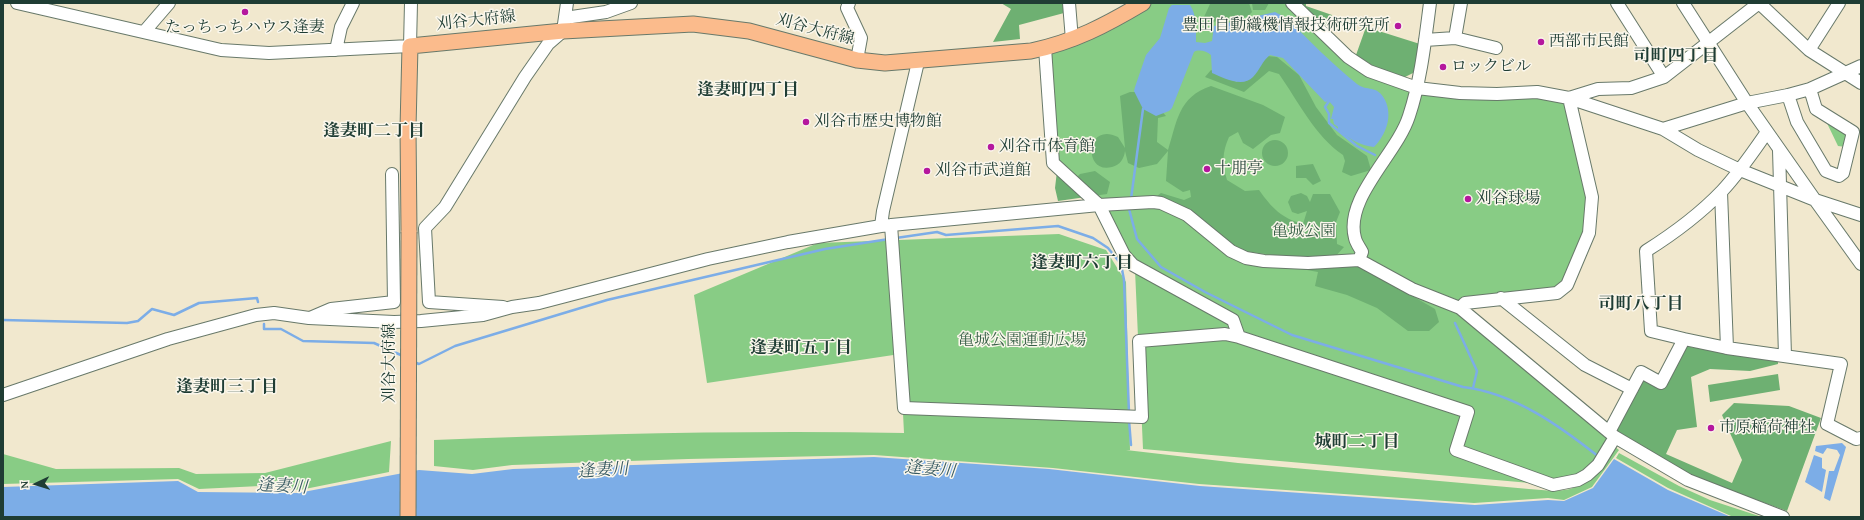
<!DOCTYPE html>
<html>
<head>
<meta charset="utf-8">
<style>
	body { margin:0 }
	#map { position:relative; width:1864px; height:520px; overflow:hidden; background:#f1e8ce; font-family:"Gentium Book Plus",serif }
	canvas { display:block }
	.frame { position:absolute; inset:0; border:4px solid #1f3d34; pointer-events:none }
	.north { position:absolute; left:16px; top:464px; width:40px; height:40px; -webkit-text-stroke:3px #fbf7ec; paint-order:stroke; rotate:266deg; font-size:11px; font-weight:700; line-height:16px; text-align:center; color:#1f3d34 }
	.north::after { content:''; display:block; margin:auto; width:14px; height:18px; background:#1f3d34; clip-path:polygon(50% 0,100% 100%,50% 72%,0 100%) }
</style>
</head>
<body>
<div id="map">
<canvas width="1864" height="520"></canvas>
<div class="frame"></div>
<div class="north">N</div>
</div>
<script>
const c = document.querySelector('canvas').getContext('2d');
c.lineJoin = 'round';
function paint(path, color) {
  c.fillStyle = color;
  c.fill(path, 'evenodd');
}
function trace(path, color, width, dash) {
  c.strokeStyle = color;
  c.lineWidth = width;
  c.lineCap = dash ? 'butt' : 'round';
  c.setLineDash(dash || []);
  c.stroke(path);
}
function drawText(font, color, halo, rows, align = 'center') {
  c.font = font + ' "Gentium Book Plus","Noto Serif JP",serif';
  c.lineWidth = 3;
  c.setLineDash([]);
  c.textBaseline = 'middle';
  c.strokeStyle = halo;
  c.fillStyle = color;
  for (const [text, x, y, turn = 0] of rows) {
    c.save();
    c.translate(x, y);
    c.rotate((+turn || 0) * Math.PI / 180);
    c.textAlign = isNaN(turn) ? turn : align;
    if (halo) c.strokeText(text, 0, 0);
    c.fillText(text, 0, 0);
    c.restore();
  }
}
const green = new Path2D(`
	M1140,3H1292L1348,57L1417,88L1569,98L1588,174L1589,233L1567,285L1460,308L1615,437L1592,470L1553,485L1143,449L1135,270L1099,205L1053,163L1045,48Z
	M1825,119L1849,133L1846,147L1838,146Z
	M1059,234L1106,250L1126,282L1130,450H1126L1238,463L1529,489C1542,490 1557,492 1570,489C1589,484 1602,460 1613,445L1619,450L1592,487L1564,500L1548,498L1474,503L1199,484L1053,468L874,455L688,459L512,465L473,470L434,466V440C591,434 747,430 904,433L900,354L707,383L694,295L818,243Z
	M391,441L389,472L300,490L260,486L199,489L178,479L3,484V454L56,469L179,468L196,474L265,473Z
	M1619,453L1679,486L1710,500L1762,517L1731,516L1668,488L1616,458Z`);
const forest = new Path2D(`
	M1001,3H1063L1064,13L1019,25L1020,39L993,42L1011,9Z
	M1216,3H1249L1252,12C1245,21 1234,17 1224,18C1220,19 1216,21 1212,23L1204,17L1210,4Z
	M1252,3H1269L1265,10H1253Z
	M1299,3H1306V6L1332,15L1327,30Z
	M1366,27L1420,44L1417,71L1405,77L1375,67L1356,55Z
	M1258,55L1277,57L1299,75L1316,107L1337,135L1367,156L1371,170L1351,176L1342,172L1345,161L1343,155C1315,136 1298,101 1279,74L1269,71L1244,92L1205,77L1211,70L1237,82Z
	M1211,86L1263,105L1285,117L1280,133L1271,135L1253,149L1243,143L1238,132L1229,137C1222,153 1222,163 1227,180L1245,191L1259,190C1272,208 1281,218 1303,224L1307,211L1298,214L1292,212L1288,202L1291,196L1301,193L1307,196L1310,202L1313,194H1330L1340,212L1336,222L1337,244L1344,247L1332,260L1303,259L1245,251L1153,199L1161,193L1184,200L1191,197L1190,190L1183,192L1166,181L1168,151L1157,164L1139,168L1128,163L1125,151C1124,159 1120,165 1112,167C1083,175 1085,121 1118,137L1125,148L1120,96L1130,92H1144L1166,116L1158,118L1157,142L1168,150C1177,122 1178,97 1211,86Z
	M1262 153a13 13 0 1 1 26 0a13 13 0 1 1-26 0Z
	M1313,164L1321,181L1313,185L1306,178H1296V166Z
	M1057,171L1072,182L1080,174L1095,171L1110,182L1107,194L1058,201L1055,188Z
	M1290,267H1362L1435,309L1439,322L1429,331H1408L1377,308L1347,295L1315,286L1318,272Z
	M1683,346L1778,359V364L1750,371L1710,369L1691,377L1697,427L1677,430L1666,454L1732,483L1742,460L1722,415L1734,403L1789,406L1821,418L1787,511L1688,475L1614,431L1642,377L1662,388Z
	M1778,374L1780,390L1710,402L1708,385Z`);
const water = new Path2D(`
	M1172,5H1190C1197,15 1196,29 1196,42L1205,43L1212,41L1214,26L1275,12L1285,17C1309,40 1332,64 1357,84C1367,92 1377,84 1385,100C1393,116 1386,135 1374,147C1360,146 1349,138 1338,130V127L1334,124L1333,119H1331L1334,107L1329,101L1325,102L1283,58L1270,55C1262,61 1260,70 1253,77C1243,88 1223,78 1212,73L1211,55C1207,51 1198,49 1194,52L1172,108L1169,111L1156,116L1143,109L1134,91L1135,87L1146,55L1160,38L1169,8Z
	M1842,443L1846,447L1830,501L1824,498L1829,471H1834L1840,455L1837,450L1827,448L1823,454L1815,451L1816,446Z
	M1814,455L1822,458V468L1826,470L1822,492L1805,482Z
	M874,457L1049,469L1200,486L1475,505L1548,500L1564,501L1593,488L1614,459L1668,490L1731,517H3V487L178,481L198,492L298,493L419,470L472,474L513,469Z`);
const stream = new Path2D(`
	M1329,101L1325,107L1329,114V123L1357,146L1375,155
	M1131,199L1143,109
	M1129,209L1137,239L1161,267L1205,292L1292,335L1463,387C1514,393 1560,426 1599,457
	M896,238L937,232L946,235L1058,226L1093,238L1108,248L1121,264L1124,280L1129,413
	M3,320L127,323L138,321L152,309L174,315L199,303L257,298L258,302
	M1455,323L1477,371L1473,388
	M264,324V329H281L303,341L374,343L403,356
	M414,362L419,364L455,346L607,300L825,249L889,239
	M1129,420L1131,445`);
const minor = new Path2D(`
	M17,3L221,50L269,53L410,46L411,3
	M849,3L847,8L861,38L857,60
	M1069,3L1072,40
	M1292,3L1348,57L1369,71L1417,88L1460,93L1497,94L1537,92L1569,98L1663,129L1698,150L1740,170L1815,200L1861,264
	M1617,3L1664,77
	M1683,3L1747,103L1815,200L1861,215
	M565,18L606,12L631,3
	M144,32L169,3
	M1455,38L1496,48
	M1425,40L1455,38L1461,3
	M1045,48L1053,163L1099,205L1124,255L1133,265L1233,320L1239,337L1468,412L1456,450L1553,485L1578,480L1587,475L1598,465L1615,437
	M336,50L341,27L353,3
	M1809,50L1839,3
	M1788,95L1797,122L1826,171L1839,176L1843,173L1853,132L1816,109L1810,89
	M1663,129L1747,103L1788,95L1810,89L1861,66
	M1779,150L1785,356
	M1721,192L1727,348
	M891,225L904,408L1142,417L1139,341L1225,334L1239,337
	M881,226L883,211L918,62
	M1359,260L1362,252C1360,248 1356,243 1355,238C1344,198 1397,154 1409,116C1421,80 1425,41 1430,3
	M1501,298L1585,365L1632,389
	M503,307L429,302L425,228L445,207L525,77L548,44L563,31L567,3
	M1460,308L1465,303L1557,293L1567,285L1589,233L1592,197L1569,98L1598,89L1631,88L1664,77L1759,3L1809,50L1861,83
	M310,318L331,309L394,302L392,174
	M1684,339L1651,331L1646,251C1673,234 1700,214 1722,191C1739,173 1753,152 1767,132
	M3,395L168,339L256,315L274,313L309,318L394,322L421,321L483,315L512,307L539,303L708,259L788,242L881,226L1099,205L1153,202L1161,203L1187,215L1231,251L1246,258L1264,261L1308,263L1359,260L1412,289L1460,308L1615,437L1688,480L1783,517
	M1609,432L1641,372L1661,383L1684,339L1727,348L1841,364L1827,424L1856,439L1861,438`);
const major = new Path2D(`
	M409,232L408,128L410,46L563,31L693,24L749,31L857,60L885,63L1031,51C1074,42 1106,25 1143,3`);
const majorBridge = new Path2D(`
	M408,517L409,232`);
const markers = [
	[245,12,4,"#b5179e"],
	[1398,26,4,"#b5179e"],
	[1541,42,4,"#b5179e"],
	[1443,67,4,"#b5179e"],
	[806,122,4,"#b5179e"],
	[991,147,4,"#b5179e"],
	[1207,169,4,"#b5179e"],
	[927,171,4,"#b5179e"],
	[1468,199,4,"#b5179e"],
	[1711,428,4,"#b5179e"]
];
const streetNames = [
	["刈谷大府線",476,21,-6],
	["刈谷大府線",815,30,15],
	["刈谷大府線",390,363,-90]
];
const poiNames = [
	["豊田自動織機情報技術研究所",1390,26,"right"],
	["たっちっちハウス逢妻",245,28,"center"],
	["西部市民館",1549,42],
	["ロックビル",1451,67],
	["刈谷市歴史博物館",814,122],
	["刈谷市体育館",999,147],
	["十朋亭",1215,169],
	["刈谷市武道館",935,171],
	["刈谷球場",1476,199],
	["市原稲荷神社",1719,428]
];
const parkNames = [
	["亀城公園",1304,232],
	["亀城公園運動広場",1022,341]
];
const neighbourhoodNames = [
	["司町四丁目",1676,57],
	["逢妻町四丁目",748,91],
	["逢妻町二丁目",374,132],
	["逢妻町六丁目",1082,264],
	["司町八丁目",1641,305],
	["逢妻町五丁目",801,349],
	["逢妻町三丁目",227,388],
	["城町二丁目",1357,443]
];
const waterNames = [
	["逢妻川",930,470,5],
	["逢妻川",603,471,-4],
	["逢妻川",282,487,3]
];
paint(green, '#88cc85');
paint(forest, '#6eb072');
paint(water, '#7cade7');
trace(stream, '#7cade7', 2.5);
trace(minor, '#68796a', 14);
trace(major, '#68796a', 17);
trace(minor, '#fff', 12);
trace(major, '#fbbb8c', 15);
trace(majorBridge, '#68796a', 17, []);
trace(majorBridge, '#fbbb8c', 15);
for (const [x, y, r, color] of markers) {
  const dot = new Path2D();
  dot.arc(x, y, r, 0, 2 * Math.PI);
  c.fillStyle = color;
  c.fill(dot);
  trace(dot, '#fbf7ec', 1.5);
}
drawText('16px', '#1f3d34', '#fbf7ec', streetNames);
drawText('16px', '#1f3d34', '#fbf7ec', poiNames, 'left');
drawText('16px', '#396148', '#fbf7ec', parkNames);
drawText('bold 17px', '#1f3d34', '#fbf7ec', neighbourhoodNames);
drawText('italic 17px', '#365961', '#fbf7ec', waterNames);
</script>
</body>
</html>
